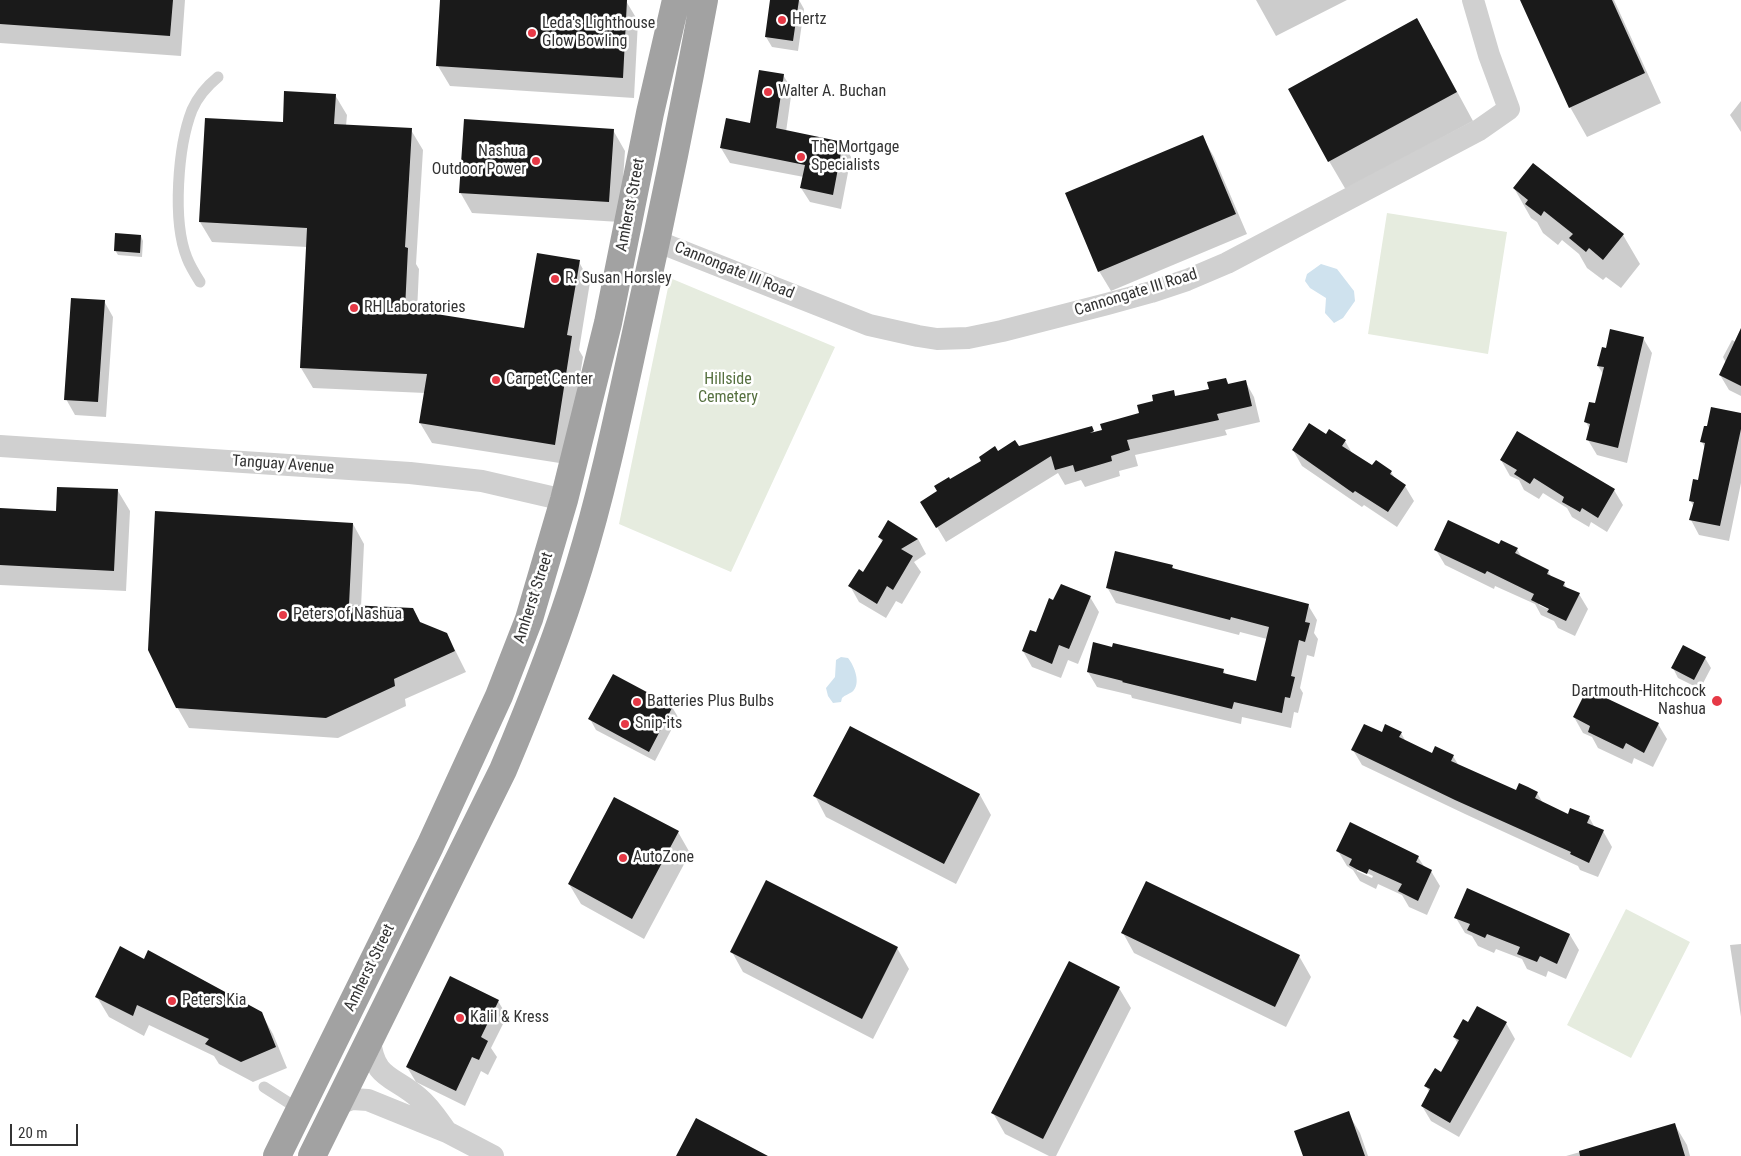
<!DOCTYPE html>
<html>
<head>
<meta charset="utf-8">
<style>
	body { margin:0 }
	#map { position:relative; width:1741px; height:1156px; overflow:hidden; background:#fff; font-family:"Roboto Condensed",sans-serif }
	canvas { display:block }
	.scale { position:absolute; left:10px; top:1124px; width:68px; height:22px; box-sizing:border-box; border:2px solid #333; border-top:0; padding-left:6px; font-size:15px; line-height:18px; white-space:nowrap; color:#333; -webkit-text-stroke:4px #fff; paint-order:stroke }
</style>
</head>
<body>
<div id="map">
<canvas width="1741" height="1156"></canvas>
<div class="scale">20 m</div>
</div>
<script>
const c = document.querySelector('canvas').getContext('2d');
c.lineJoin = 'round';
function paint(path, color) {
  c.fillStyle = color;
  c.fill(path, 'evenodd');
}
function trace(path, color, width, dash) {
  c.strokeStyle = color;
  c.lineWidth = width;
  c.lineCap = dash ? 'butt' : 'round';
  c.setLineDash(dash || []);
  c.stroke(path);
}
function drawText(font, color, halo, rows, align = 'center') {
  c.font = font + ' "Roboto Condensed",sans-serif';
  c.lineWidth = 5;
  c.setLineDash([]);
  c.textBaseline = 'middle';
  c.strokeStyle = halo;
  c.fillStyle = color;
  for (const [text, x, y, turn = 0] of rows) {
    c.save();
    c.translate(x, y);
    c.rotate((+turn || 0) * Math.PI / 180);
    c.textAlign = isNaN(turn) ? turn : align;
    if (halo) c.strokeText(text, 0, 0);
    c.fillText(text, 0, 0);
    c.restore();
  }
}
const green = new Path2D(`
	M1387,213L1507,232L1488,354L1368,334Z
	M670,278L835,347L731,572L619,524Z
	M1626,909L1690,942L1631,1058L1567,1025Z`);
const water = new Path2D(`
	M1321,264L1337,269L1354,291L1355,301L1343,318L1334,323L1325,313L1326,298L1310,288L1305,281L1307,274Z
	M841,657L848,658C854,665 862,684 852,692C849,694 845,695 842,698L841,702L833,703L828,696L826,688L835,677L836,660Z`);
const shadow = new Path2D(`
	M0,0H185L181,56L0,43Z
	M442,0L626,1L638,21L634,98L450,86L438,66Z
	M771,0H799L804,9L798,51L772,47L766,37Z
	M1256,0H1347L1276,36Z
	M1521,0H1614L1661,103L1587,137L1570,107Z
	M1434,49L1473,121L1346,190L1329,161Z
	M783,75L792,89L786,132L843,143L851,157L841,209L810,202L801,188L804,177L730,163L721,148L752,125Z
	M335,95L347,115L346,126L411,130L423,150L416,264L419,269L417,312L526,330L579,262L590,282L579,350L583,357L566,464L432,443L420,423L425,393L313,388L301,368L307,247L212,242L200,222L284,123Z
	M1741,101V132L1730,115Z
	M613,130L625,151L620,222L472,213L460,192Z
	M1202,136L1214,157L1247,234L1111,291L1099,271Z
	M1514,188L1623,235L1640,264L1621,288L1606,277L1603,280L1587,268L1579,254L1562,240L1558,245L1543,233L1537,222L1531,218Z
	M141,236L143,241L142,257L118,255L115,250Z
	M104,301L113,317L106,417L75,415L66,399Z
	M1741,333V396L1729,390L1720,375L1726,363L1723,357L1732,340L1736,342Z
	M1643,338L1652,353L1627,463L1597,455L1588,440L1590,430L1586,422L1596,405L1603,374L1598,366L1607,350Z
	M1226,379L1229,385L1245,381L1254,397L1260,422L1225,430L1227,435L1135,455L1138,466L1119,471L1120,476L1085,487L1081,480L1065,485L1058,473L946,542L931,517L938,492L950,481L998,453L1091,427L1094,433L1103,431L1140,414L1155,402L1173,392L1176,397L1210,390Z
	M1741,414V483L1729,541L1699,535L1691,520L1694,507L1690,500L1699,481L1705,448L1702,442Z
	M1327,435L1345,441L1352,453L1373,467L1391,472L1396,480L1405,486L1414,501L1397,527L1364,505L1362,507L1302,466L1293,450Z
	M1501,460L1614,490L1623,505L1607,532L1591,522L1589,527L1572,517L1567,508L1543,493L1539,499L1524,490L1519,480L1510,476Z
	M118,491L130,511L126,591L0,585V509L57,512Z
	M888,522L918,539L926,554L914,562L921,572L902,604L896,601L886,618L859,602L850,586L864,574L883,543L879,537Z
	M353,524L364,544L361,607L421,624L447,634L466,672L405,699L406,706L338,738L189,728L177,707Z
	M1499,546L1517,549L1522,558L1548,571L1552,578L1564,583L1567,589L1579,594L1588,609L1575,636L1558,628L1554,621L1541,615L1535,604L1495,586L1494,589L1445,565L1436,550ZM1539,602L1554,612L1539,605Z
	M1172,566L1175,570L1308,605L1317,620L1314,633L1318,639L1314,657L1307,655L1300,688L1303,693L1298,713L1294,712L1291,728L1242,717L1241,724L1132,698L1131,695L1097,687L1088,672L1223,670L1226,675L1257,682L1267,639L1240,632L1239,635L1116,603L1107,587Z
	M1090,597L1099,612L1078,664L1068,660L1061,678L1032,667L1023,651L1036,633L1054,602Z
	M1705,658L1711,668L1700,689L1678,678L1673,668Z
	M672,707L678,717L655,761L596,730L590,719Z
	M1574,717L1658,724L1667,739L1653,767L1634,758L1632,764L1598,748L1592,737L1583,733Z
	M1401,733L1406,742L1432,754L1453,756L1459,766L1517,792L1537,793L1543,803L1569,816L1589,817L1595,828L1603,831L1612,847L1598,877L1580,870L1578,866L1465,814L1362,765L1353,750L1382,734Z
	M980,795L991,815L956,884L826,817L815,796Z
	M678,832L690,853L644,939L581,904L569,884Z
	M1338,851L1418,857L1425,868L1431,871L1440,886L1427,915L1409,907L1402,895L1378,884L1376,889L1360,881L1353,870L1347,866ZM1357,868L1373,876L1372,878L1357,871Z
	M1456,918L1570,935L1579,950L1566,979L1548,971L1546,977L1527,969L1522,959L1496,949L1494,953L1478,946L1472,936L1465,933Z
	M1123,933L1299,956L1311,977L1286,1027L1134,953Z
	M1741,944V1017L1730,945Z
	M897,948L909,969L873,1039L743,972L732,952Z
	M145,961L261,1013L273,1034L287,1068L253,1082L219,1064L214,1056L149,1025L144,1036L109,1017L97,997Z
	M1119,988L1131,1008L1056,1156H1049L1005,1134L993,1113Z
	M498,1001L507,1016L491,1048L497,1057L488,1075L481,1071L465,1106L416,1082L407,1067Z
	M1506,1023L1515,1039L1459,1137L1431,1121L1422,1106L1430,1093L1426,1086L1441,1074L1458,1044L1454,1037L1468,1024Z
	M1348,1113L1360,1133L1368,1156H1304Z
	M1675,1125L1687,1145L1690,1156H1566Z`);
const building = new Path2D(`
	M0,0H173L170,36L0,24Z
	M440,0H627L623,78L436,66Z
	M770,0H799L793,41L765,37Z
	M1520,0H1612L1645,73L1569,108Z
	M1417,18L1457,92L1328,162L1288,89Z
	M759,70L784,74L776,128L843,142L833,195L800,188L805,165L720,148L726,118L750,123Z
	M284,91L336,94L334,124L412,128L405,247L408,248L405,309L524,328L537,253L580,260L567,335L572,336L555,445L419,423L427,374L300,368L307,228L199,222L205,118L283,122Z
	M464,119L614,129L609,202L459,193Z
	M1203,135L1236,214L1098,272L1065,193Z
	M1533,163L1624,234L1603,260L1589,248L1586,252L1569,238L1573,234L1544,211L1541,216L1525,204L1528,200L1513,188Z
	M115,233L141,235L140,253L114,251Z
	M71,298L105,300L98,402L64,400Z
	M1741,328V386L1719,375Z
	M1610,329L1644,337L1618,448L1586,440L1590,424L1584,422L1589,402L1595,403L1604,367L1597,366L1602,347L1606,348Z
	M1226,378L1228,384L1246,380L1252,406L1217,414L1219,420L1127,440L1130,450L1111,456L1112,461L1075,472L1073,465L1055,470L1051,456L936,528L920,502L937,491L934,486L949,477L950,479L981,461L979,457L995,446L998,451L1015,440L1019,446L1092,426L1094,431L1090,433L1102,430L1100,424L1139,413L1137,405L1153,401L1152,395L1174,390L1175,396L1209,389L1207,382Z
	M1711,407L1741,413V429L1720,526L1689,520L1694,502L1689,501L1693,479L1698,480L1705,443L1700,442L1704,426H1707Z
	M1309,423L1326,434L1329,429L1346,440L1342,446L1372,465L1376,460L1392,471L1390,474L1406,485L1388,512L1355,491L1353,493L1292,450Z
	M1517,431L1615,489L1598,518L1582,508L1580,512L1562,502L1564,497L1534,478L1530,484L1514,474L1517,470L1500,460Z
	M57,487L118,489L114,571L0,565V508L56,511Z
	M155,511L353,523L349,605L413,608L420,622L447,633L455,651L394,679L395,686L326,718L176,708L148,650Z
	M888,520L918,539L901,549L913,556L893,590L887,586L877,604L848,586L859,569L863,572L883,540L878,537Z
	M1448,520L1499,544L1501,540L1518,548L1515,553L1549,570L1547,574L1565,582L1563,586L1580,593L1566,621L1547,612L1549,609L1531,600L1534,594L1487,571L1485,574L1434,550Z
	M1115,551L1173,565L1172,568L1309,604L1305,622L1310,623L1305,642L1299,640L1291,676L1295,677L1290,698L1285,697L1282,713L1234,702L1232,709L1122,682L1123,681L1087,672L1093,642L1112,647L1113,643L1224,669L1223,673L1256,681L1269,627L1231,617L1230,620L1106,588Z
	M1061,584L1091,596L1069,649L1059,645L1052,664L1022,651L1030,630L1036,632L1049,598L1053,600Z
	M1683,645L1706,657L1694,680L1671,668Z
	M613,674L673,706L649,752L588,719Z
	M1587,689L1659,723L1644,753L1626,743L1623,749L1588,732L1590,726L1573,717Z
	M1364,724L1382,732L1385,724L1402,732L1399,737L1432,753L1435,746L1454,755L1451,761L1516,790L1519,783L1528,787L1538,792L1535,798L1568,814L1570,808L1590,816L1587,823L1604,830L1589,863L1570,854L1571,852L1455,800L1351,750Z
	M850,726L980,794L944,864L813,796Z
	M614,797L679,831L632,919L568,884Z
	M1350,822L1419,856L1416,862L1432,870L1418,901L1398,891L1402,884L1369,869L1367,874L1358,870L1349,865L1352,859L1336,851Z
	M766,880L898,947L862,1019L730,952Z
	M1146,881L1300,955L1275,1007L1121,933Z
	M1467,888L1570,934L1557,964L1540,956L1537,962L1517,954L1520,947L1487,934L1485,938L1467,930L1470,924L1454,918Z
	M120,946L144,959L148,950L262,1012L276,1047L241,1062L205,1044L209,1039L137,1005L133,1016L95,997Z
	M1069,961L1120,987L1043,1139L991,1113Z
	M450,976L499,1000L481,1037L488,1041L479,1060L472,1057L456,1091L406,1067Z
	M1477,1006L1507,1022L1450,1123L1421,1106L1430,1089L1424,1086L1435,1068L1441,1072L1459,1040L1453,1037L1463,1019L1468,1022Z
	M1349,1111L1365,1156H1303L1294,1131Z
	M696,1118L768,1156H676Z
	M1675,1123L1685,1156H1580L1579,1151Z`);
const service = new Path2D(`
	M200,282C195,274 190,266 187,258C172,221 178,146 192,110C198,96 207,86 218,77
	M264,1087L300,1110`);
const minor = new Path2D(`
	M656,241L869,325L918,336L937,339L968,338L1002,331L1107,304L1151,292L1187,280L1227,263L1479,130L1509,109L1489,55L1473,0
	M0,446L410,473L482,481L564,500
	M370,1039C374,1080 393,1075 419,1098C430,1107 438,1120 446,1131
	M336,1105L352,1099L368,1100L447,1132L493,1156`);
const trunk = new Path2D(`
	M277,1156L430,846L499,696L529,619L564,500L608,323L650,113L676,0
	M312,1156L503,770C531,704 558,636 579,567C605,483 622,396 641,310C664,207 685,104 704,0`);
const markers = [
	[782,20,5,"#e63946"],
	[532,33,5,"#e63946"],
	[768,92,5,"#e63946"],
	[801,157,5,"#e63946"],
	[536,161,5,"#e63946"],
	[555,279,5,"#e63946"],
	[354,308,5,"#e63946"],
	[496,380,5,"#e63946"],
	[283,615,5,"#e63946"],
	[1717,701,6,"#e63946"],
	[637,702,5,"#e63946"],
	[625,724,5,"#e63946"],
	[623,858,5,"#e63946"],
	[172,1001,5,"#e63946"],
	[460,1018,5,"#e63946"]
];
const poiNames = [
	["Hertz",792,20],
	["Leda's Lighthouse",542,24],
	["Glow Bowling",542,42],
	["Walter A. Buchan",778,92],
	["The Mortgage",811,148],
	["Specialists",811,166],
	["Nashua",526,152,"right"],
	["Outdoor Power",526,170,"right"],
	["R. Susan Horsley",565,279],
	["RH Laboratories",364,308],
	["Carpet Center",506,380],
	["Peters of Nashua",293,615],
	["Dartmouth-Hitchcock",1706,692,"right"],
	["Nashua",1706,710,"right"],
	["Batteries Plus Bulbs",647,702],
	["Snip-its",635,724],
	["AutoZone",633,858],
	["Peters Kia",182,1001],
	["Kalil & Kress",470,1018]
];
const streetNames = [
	["Amherst Street",631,205,-79],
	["Cannongate III Road",734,271,22],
	["Cannongate III Road",1136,293,-17],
	["Tanguay Avenue",283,465,4],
	["Amherst Street",534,598,-72],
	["Amherst Street",370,968,-64]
];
const parkNames = [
	["Hillside",728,380],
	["Cemetery",728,398]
];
paint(green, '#e6ecdf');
paint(water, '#cfe2ee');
paint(shadow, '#0003');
paint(building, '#1a1a1a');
trace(service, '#d0d0d0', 11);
trace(minor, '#d0d0d0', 22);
trace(trunk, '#a2a2a2', 28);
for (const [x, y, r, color] of markers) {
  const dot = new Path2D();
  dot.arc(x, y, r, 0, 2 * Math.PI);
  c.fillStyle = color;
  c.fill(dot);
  trace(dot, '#fff', 2);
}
drawText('16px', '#333', '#fff', poiNames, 'left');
drawText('16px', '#333', '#fff', streetNames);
drawText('16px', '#56703f', '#fff', parkNames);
</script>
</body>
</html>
